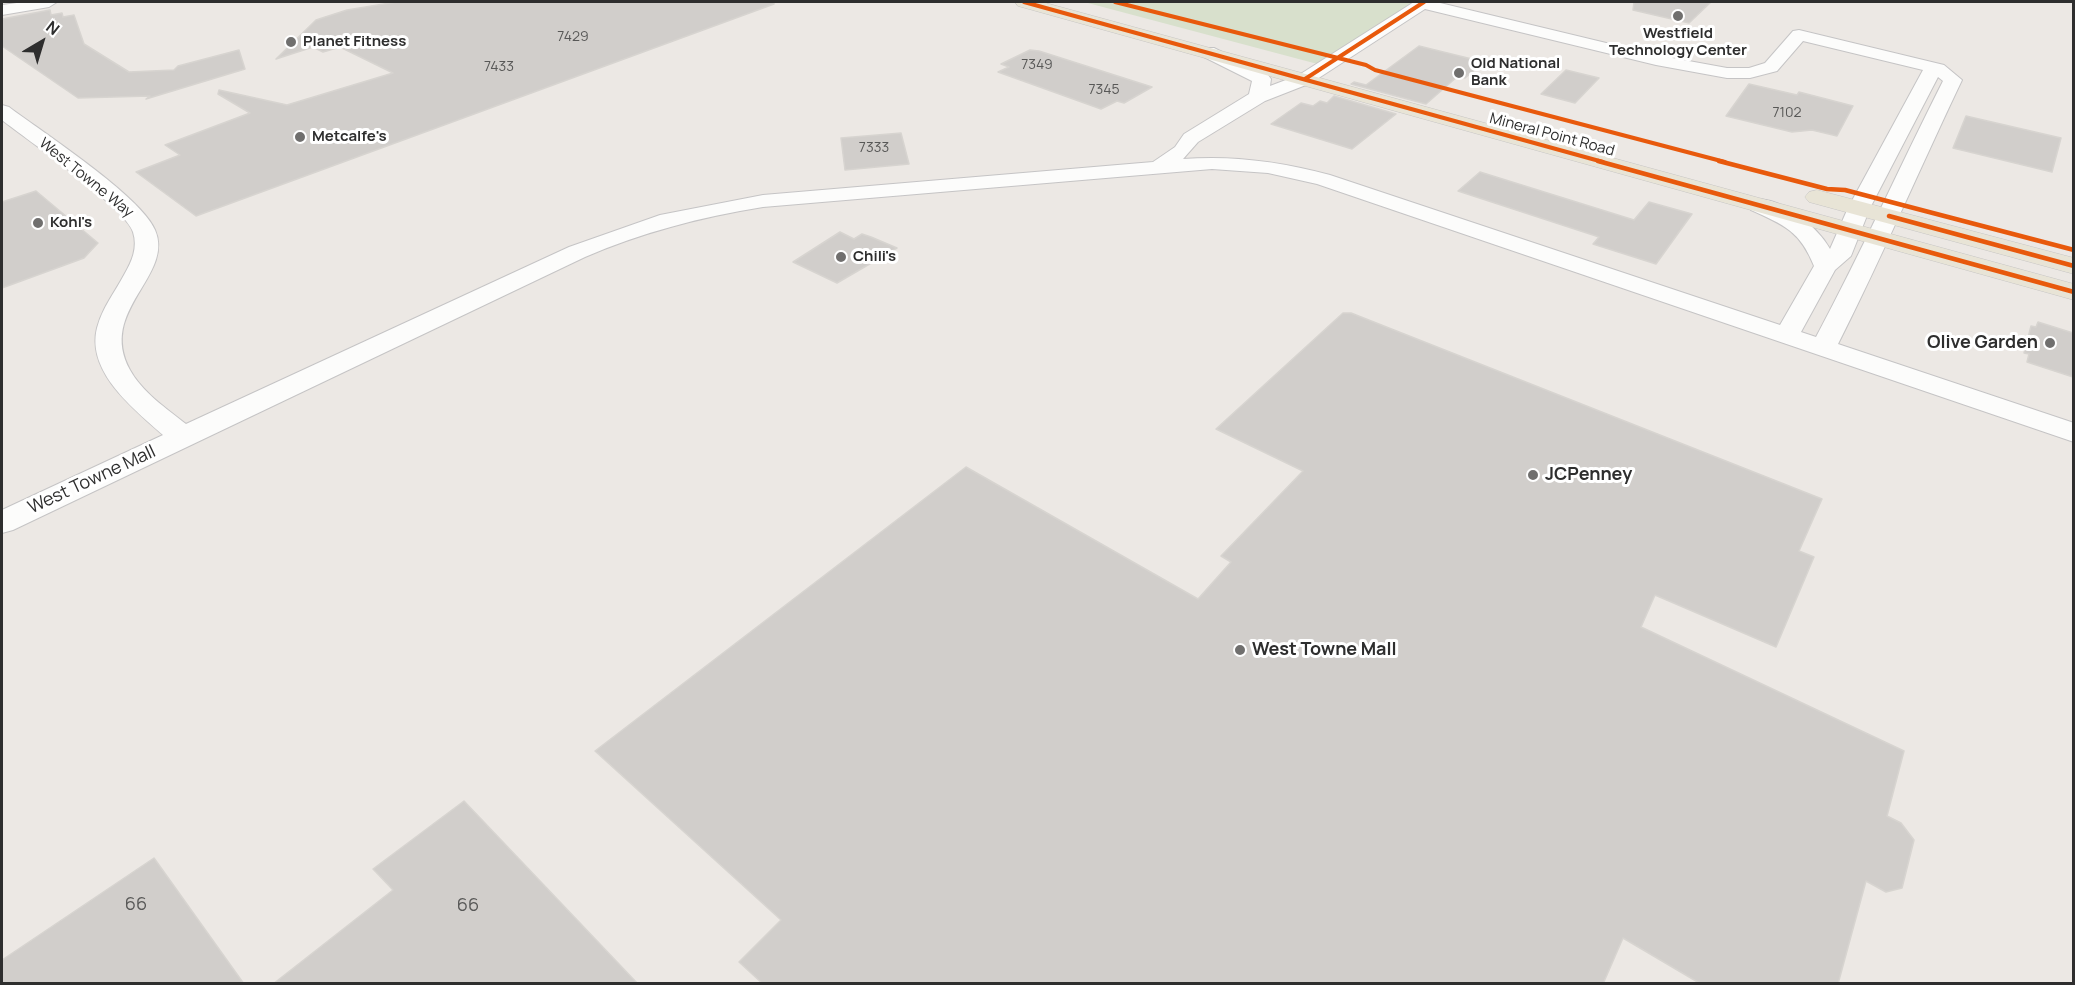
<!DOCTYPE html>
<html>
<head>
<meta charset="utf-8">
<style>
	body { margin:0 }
	#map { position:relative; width:2075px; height:985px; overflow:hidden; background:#ece8e4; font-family:Manrope,sans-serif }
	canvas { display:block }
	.frame { position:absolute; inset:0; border:3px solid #2e2e2e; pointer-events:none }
	.north { position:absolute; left:12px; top:12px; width:60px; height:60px; -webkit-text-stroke:4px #fff; paint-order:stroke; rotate:38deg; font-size:16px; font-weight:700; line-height:24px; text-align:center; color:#2e2e2e }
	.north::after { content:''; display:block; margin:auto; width:21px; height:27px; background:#2e2e2e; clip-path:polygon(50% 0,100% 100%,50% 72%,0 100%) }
</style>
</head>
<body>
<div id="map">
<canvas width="2075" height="985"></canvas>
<div class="frame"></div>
<div class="north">N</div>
</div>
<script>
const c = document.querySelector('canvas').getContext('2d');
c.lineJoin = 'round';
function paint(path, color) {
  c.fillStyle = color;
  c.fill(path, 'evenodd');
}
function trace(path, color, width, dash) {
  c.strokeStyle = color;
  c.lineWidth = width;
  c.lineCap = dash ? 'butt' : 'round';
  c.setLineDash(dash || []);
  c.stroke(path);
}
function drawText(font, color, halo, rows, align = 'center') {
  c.font = font + ' Manrope,sans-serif';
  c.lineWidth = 6;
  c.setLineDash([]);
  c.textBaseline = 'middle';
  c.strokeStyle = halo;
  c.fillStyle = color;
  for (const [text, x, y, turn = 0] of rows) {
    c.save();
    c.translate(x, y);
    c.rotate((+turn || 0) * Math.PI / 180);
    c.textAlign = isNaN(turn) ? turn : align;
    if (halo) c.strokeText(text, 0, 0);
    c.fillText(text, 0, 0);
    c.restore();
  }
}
const cemetery = new Path2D(`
	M1084,2H1424L1325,66Z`);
const building = new Path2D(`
	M396,2H774V4L196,216L136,172L180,155L165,145L250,113L218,94L219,90L287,105L393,73L340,47L323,52L313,47L276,59L316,20L347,10Z
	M1634,2H1711L1689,23L1633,10Z
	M50,10L51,15L62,13L63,17L74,15L84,44L129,72L174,70L178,66L239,50L245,69L146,99L150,96L78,98L2,46V19Z
	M1419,46L1484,62L1465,78L1458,76L1426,104L1351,84L1354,82L1366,85Z
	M1030,50L1039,51L1152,87L1124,103L1117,101L1101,109L998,72L1009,67L1001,64Z
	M1566,70L1599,78L1575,103L1541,94Z
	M1749,84L1797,95L1799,92L1853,106L1837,136L1812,130L1792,132L1726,116Z
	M1334,96L1396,114L1352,149L1271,124L1301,103L1313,106L1320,101L1327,103Z
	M1966,116L2061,138L2052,172L1953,148Z
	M901,133L909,164L845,170L841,138Z
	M1480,172L1634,220L1649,202L1692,214L1656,264L1593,244L1599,237L1458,191Z
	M36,191L98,243L84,258L2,288V202Z
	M840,232L854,239L862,234L871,237L897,248L837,283L793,262Z
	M1343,313H1351L1822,499L1799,551L1814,557L1776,647L1655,595L1641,627L1904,751L1887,816L1901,823L1914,840L1902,888L1886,892L1866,881L1838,984H1701L1623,938L1603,984H763L739,962L781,920L595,751L966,467L1198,599L1231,562L1221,556L1303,471L1216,429Z
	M2038,322L2073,333V377L2027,362L2029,354L2024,353L2031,326L2036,327Z
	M464,801L638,984H273L393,890L373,869Z
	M154,858L244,984H2V960Z`);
const minor = new Path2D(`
	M24,2H57L49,7L2,15V5Z
	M1414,2H1436L1656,55L1727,68H1749L1765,63L1793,31L1799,30L1944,65L1962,80C1920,168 1882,257 1838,344L2074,423V442L1317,184L1268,173L1212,169L763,207C701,217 643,232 585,257L13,530L2,533V510L163,435C134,409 86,372 97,328C102,308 115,292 124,275C132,261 138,248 133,232C126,208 26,139 2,120V105L9,107C42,132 141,196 155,230C175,276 97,310 130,370C142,392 167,409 186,424L569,247L660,215L763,195L1153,162L1175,147L1184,134L1249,94L1252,81L1202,56L1199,52L1202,48H1214L1268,75L1271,79L1270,86L1299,75ZM1425,9L1656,65L1727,78H1750L1777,71L1803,41L1923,70L1848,208L1830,249C1818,227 1779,194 1751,200L1748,205L1751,210C1784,225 1800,231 1814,266L1780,325L1330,175C1282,162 1234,155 1183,159L1198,142L1265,101L1311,83ZM1938,77L1943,81C1900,166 1861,253 1816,337L1801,332L1835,270L1851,256L1870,208Z`);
const major = new Path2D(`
	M1015,2H1042L2074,284V300L1018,6Z
	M1817,190L2074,258V274L1809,202L1805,197L1809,192Z`);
const cyclewayFar1 = new Path2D(`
	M1024,2L1603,162
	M1115,2L1366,65L1375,70L1725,162
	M1305,79L1424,2`);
const cycleway = new Path2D(`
	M1598,161L2074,292
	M1719,161L1827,189L1845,190L2074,250
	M1889,216L2074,266`);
const markers = [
	[1678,16,6,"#706f6e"],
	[291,42,6,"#706f6e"],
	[1459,73,6,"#706f6e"],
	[300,137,6,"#706f6e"],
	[38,223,6,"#706f6e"],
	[841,257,6,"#706f6e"],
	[2050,343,6,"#706f6e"],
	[1533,475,6,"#706f6e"],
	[1240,650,6,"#706f6e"]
];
const farNumbernames = [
	["7429",573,37],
	["7349",1037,65],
	["7433",499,67],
	["7345",1104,90],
	["7102",1787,113],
	["7333",874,148]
];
const farPoinames = [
	["Westfield",1678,34,"center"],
	["Technology Center",1678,51,"center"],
	["Planet Fitness",303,42],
	["Old National",1471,64],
	["Bank",1471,81],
	["Metcalfe's",312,137],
	["Kohl's",50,223],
	["Chili's",853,257]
];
const farStreetnames = [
	["Mineral Point Road",1552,135,15],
	["West Towne Way",86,178,39]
];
const poiNames = [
	["Olive Garden",2038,343,"right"],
	["JCPenney",1545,475],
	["West Towne Mall",1252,650]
];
const streetNames = [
	["West Towne Mall",92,480,-25]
];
const nearNumbernames = [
	["66",136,905],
	["66",468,906]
];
paint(cemetery, '#d8e0cc');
paint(building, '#d1cecb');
trace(building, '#d7d4d0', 1.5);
trace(minor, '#c5c4c5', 2);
trace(major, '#c6c5c4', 1);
paint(minor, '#fcfcfb');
paint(major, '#e8e4d6');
trace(cyclewayFar1, '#e8590c', 4);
trace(cycleway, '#e8590c', 4.5);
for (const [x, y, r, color] of markers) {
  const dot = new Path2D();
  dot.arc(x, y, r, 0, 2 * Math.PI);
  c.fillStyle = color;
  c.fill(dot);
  trace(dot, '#fff', 2);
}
drawText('14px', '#585857', null, farNumbernames);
drawText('bold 15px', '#2e2e2e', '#fff', farPoinames, 'left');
drawText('15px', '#2e2e2e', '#fff', farStreetnames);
drawText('bold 18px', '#2e2e2e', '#fff', poiNames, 'left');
drawText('18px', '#2e2e2e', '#fff', streetNames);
drawText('18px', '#585857', null, nearNumbernames);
</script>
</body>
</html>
